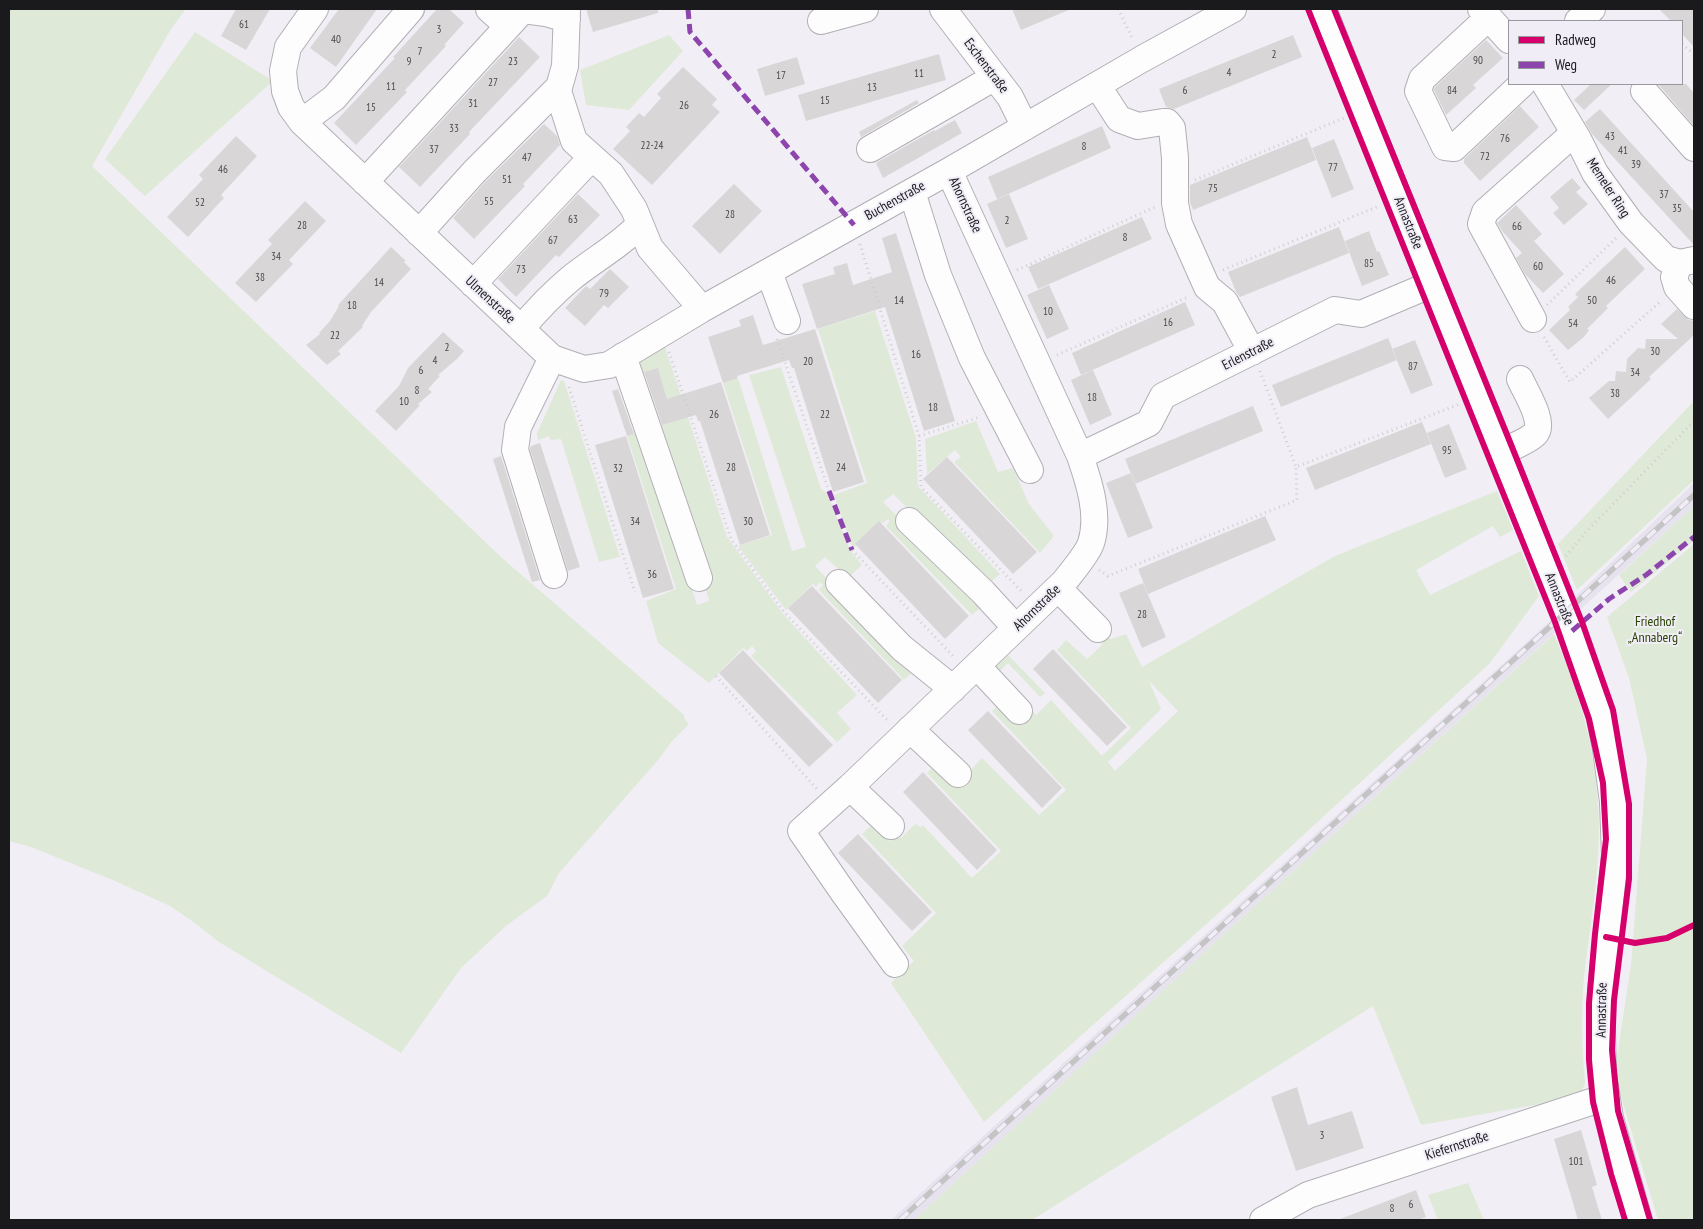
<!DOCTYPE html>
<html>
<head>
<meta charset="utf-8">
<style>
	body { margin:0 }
	#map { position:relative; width:1703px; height:1229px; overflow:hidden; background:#f1eff5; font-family:"PT Sans Narrow",sans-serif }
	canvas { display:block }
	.frame { position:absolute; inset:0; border:10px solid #1a191c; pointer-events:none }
	.legend { position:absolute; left:1508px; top:20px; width:175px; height:65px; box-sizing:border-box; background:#f0edf7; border:1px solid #9a989f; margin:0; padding:6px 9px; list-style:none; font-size:15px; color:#1a191c }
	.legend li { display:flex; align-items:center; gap:10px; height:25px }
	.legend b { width:25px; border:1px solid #9a989f }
</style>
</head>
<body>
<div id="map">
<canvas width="1703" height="1229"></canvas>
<div class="frame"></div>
<ul class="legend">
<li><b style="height:6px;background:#d6006c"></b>Radweg</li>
<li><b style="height:6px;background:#8e44ad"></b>Weg</li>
</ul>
</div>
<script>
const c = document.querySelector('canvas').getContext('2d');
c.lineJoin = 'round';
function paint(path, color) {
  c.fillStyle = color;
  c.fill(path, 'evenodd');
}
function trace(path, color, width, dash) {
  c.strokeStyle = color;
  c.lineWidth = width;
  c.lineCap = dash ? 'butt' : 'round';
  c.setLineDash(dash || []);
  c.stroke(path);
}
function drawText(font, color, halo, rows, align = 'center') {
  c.font = font + ' "PT Sans Narrow",sans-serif';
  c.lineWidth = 4;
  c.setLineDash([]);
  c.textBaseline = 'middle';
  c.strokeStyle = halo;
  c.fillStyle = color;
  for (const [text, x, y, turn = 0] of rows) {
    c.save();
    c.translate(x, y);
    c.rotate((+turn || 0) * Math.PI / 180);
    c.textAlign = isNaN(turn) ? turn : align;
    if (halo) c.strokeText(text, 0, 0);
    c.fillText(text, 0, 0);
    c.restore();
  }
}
const built = new Path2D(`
	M1694,483V506L1235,924L914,1220H891L1549,622Z`);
const green = new Path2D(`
	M9,9H186L171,29L92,166L502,558L684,715L685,720L689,724L672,741L659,759L559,873L547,896L507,925L461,968L401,1053L219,942L192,921L170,906L115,881L31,847L9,841Z
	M195,32L273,81L145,196L105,159Z
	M669,35L683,51L629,110L586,105L580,70Z
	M875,311L916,438L918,486L1000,574L987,586L893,494L883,502L984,605L972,615L886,526L890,521L888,519L883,523L879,522L853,548L834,495L867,483L818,329Z
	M665,347L727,537L783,614L857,695L837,713L851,729L837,742L751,656L756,651L752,646L747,651L743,648L709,683L658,643L646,601L676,589L627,436L642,431L697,605L709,601L659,426L674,421L658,369L643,373L631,368Z
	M781,367L821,489L827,493L850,550L862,565L848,578L825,557L815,566L903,658L920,665L904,680L819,590L823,585L820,582L816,587L813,584L786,610L738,546L772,535L723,383L738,378L792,551L806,547L749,375Z
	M561,380L564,381L620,557L599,562L561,439L551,440L549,436L538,440L537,433Z
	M1694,401V480L1577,590L1558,544Z
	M976,421L998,472L1013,468L1029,504L1054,536L1040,553L954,462L961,457L955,450L927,474L925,439Z
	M1497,491L1513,530L1500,537L1493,526L1416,570L1430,595L1521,551L1539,596L1490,663L1221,911L984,1122L891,983L914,961L902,946L936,913L862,834L872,825L889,841L895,836L901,838L915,824L921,827L923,825L972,878L1001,851L927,773L937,763L965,776L982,758L1039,815L1066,790L992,711L1000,704L1031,709L1036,715L1051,700L1102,756L1131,728L1057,650L1066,640L1087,659L1101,646L1106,636L1111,639L1126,634L1142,667L1335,556ZM1149,681L1178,711L1115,771L1108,762L1161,709Z
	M1694,506V541L1631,592L1619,575Z
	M1694,544V1220H1658L1620,1093L1616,1063L1631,965L1647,759L1629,678L1607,617Z
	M1554,634C1562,654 1571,674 1577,695C1591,736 1598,782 1599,826C1599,876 1590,927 1584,977C1581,1013 1582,1048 1585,1084L1581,1092L1575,1098L1421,1125L1373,1006L1032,1220H914L1235,924Z
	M1008,655L1045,693L1040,697L1008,663L997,674L993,669Z
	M1468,1183L1484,1220H1438L1428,1195Z`);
const building = new Path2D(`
	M236,9H270L246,50L221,36Z
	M339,9H377L336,67L310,48Z
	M437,9H449L464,23L444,45L446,46L405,90L407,92L356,145L334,123L395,58L393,57Z
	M586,9H658V13L593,32Z
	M1012,9H1071L1021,30Z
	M1659,9H1694V47L1682,34V21H1671Z
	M1293,35L1302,57L1174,109L1166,107L1159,89Z
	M519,37L540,57L469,132L470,134L420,187L399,167Z
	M1486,40L1503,58L1473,85L1476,88L1446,115L1434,90L1435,87Z
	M939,54L946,80L806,121L798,95Z
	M797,57L805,84L765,96L757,69Z
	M683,67L717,99L712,105L720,112L652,185L613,149L630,131L626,127L639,113L644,117L661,98L657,94Z
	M1591,84H1612L1584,110L1574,100Z
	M1658,84H1686L1694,93V126Z
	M917,100L919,103L861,137L859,132Z
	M1520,106L1539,127L1480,181L1464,163V159Z
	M1600,109L1694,212V245L1592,134L1585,122Z
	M955,120L962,133L883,178L876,163L934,130L935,131Z
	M544,124L557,136L560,145L523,184L525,186L474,239L453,218L486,181Z
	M1102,126L1111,148L997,199L988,177Z
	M236,136L257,156L221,195L224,198L188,237L167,217L203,179L199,175Z
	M1307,137L1316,160L1193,210L1190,202V185Z
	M1334,139L1354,189L1332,198L1312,148Z
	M1572,178L1581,188L1576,192L1588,204L1564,225L1553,213L1559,208L1550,197Z
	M734,184L762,211L720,254L692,226Z
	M578,194L600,215L559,257L556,255L516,297L498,279Z
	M1009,194L1028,239L1006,248L987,204Z
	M305,201L326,221L289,260L293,264L256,302L235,283L272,244L268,240Z
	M1516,205L1542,234L1534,241L1564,274L1543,293L1525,274L1516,258L1522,253L1502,231L1497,223Z
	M1142,217L1152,239L1038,289L1028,267Z
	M1339,227L1349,253L1240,297L1236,292L1228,272Z
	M1369,231L1377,252L1379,251L1389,275L1362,286L1345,241Z
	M896,233L955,421L924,431L885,307L817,329L802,284L835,274L833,267L847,263L853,285L892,272L882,238Z
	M391,247L406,261L404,262L411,269L371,312L362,326L363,327L338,351L341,354L327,365L306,345L320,334L319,333L330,321L339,306L338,305Z
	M1625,247L1645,269L1606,306L1608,308L1587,329L1589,330L1584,337L1568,350L1549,330L1570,310L1568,307L1578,297L1575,294Z
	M610,269L629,287L608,308L604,305L585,326L565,308L586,286L590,289Z
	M1049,285L1069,329L1047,339L1027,295Z
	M1185,302L1195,325L1081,375L1072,353Z
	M1677,309L1689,320L1694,321V335L1649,377L1651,379L1608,419L1589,398L1609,381H1615L1616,371L1626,372L1627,359L1638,348L1645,349L1646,339H1678L1661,324Z
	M753,315L763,345L815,329L864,482L833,492L794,368H792L789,360L737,376L738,378L723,383L708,337L741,326L739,320Z
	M443,332L464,351L457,359L438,375L440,376L428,389L432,392L418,404L420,405L396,431L375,411L399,386L408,368Z
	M1388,338L1397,360L1281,407L1272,385Z
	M1415,340L1433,385L1411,394L1392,349Z
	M658,368L667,399L721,382L770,535L740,545L700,421H698L696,415L662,425L644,372Z
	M1093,370L1112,415L1090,425L1071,380Z
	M618,389L634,434L627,436L612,391Z
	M1253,406L1263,431L1135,484L1125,459Z
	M1422,422L1431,444L1315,490L1306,468Z
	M1449,424L1467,469L1445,478L1427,433Z
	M626,436L674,589L643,598L595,445Z
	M540,443L580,567L568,571L530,449L531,446Z
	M501,456L540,580L532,582L493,459Z
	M947,457L1037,552L1013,574L923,479Z
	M1131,473L1153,528L1128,538L1106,483Z
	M1265,516L1276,540L1148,594L1138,569Z
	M879,521L969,616L945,639L855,544Z
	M1143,583L1166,637L1142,648L1119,593Z
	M812,586L902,680L878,703L788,608Z
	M1053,649L1127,727L1107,746L1033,669Z
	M743,650L833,745L809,767L719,673Z
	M988,711L1062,788L1042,808L968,730Z
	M923,772L997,850L977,870L903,792Z
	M858,834L932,912L912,931L838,853Z
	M1297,1087L1308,1125L1352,1111L1364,1148L1296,1171L1271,1097Z
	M1581,1130L1597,1185L1592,1187L1602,1220H1578L1554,1139Z
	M1416,1190L1426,1217L1418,1220H1340V1219Z`);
const path = new Path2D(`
	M1118,9L1133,40
	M1682,44L1694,54
	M1195,180L1344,118
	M860,244L919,436L921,487L1023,593
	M1017,270L1155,207
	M1223,270L1379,206
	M1547,305L1616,238
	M1544,337L1570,382L1661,301
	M777,339L829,491
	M669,352L731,539L784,612L889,722
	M1057,355L1188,297
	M1260,371L1296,467L1460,404
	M569,387L635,592
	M919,436L980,417
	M852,550L955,658
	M1566,556L1586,532L1694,421
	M1099,570L1108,576L1297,500L1296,467
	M716,676L817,789`);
const minor = new Path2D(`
	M315,9L288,47L283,71L285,91L291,107L302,122L552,358L518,427L515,450L554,575
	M489,9L508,26
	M567,9L565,66L558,91L574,141L611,174L634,209L650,248L702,309
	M943,9L1010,97L1025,127
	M1323,9L1572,631L1597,703L1606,749L1613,802L1615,855L1601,990L1603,1074L1610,1118L1639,1220
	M1481,9L1509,40
	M1489,17L1422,79L1418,91L1445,147L1454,148L1522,84
	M821,21L865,9
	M1578,21L1592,9
	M1545,84L1578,139L1595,173L1631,223L1666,259L1680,263L1694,260
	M1097,85L1119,119L1138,126L1163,122H1167L1172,128L1175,158V203L1179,224L1207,287L1225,302L1252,352
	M1644,91L1694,148
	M302,122L334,98L411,9
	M870,149L995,77
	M365,182L523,10L546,13L567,19
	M912,192L938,275L972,358L1030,470
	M419,233L475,171L559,87
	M1680,263L1674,277L1677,287L1694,306
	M769,272L787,321
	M473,284L592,157
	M1533,319L1481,224L1485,212L1574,133
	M521,329C536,311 552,294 570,279C593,260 620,246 640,224
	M623,356L699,578
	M552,358L584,369L609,365L702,309L949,171L1142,59L1233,9
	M1500,453C1510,448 1528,441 1535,434C1546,423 1525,391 1520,379
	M1080,456L1149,423L1163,396L1335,310L1361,314L1432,284
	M909,521L983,592L1016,628
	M839,583L902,648L953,689
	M1058,588L1098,629
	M977,666L1019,711
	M910,729L958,774
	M850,787L891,826
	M895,964L843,892L801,831L850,787L1064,582C1071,573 1088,553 1091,543C1100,515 1089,482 1080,456L949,171
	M1263,1220L1308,1195L1606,1097`);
const rail = new Path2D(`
	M900,1220L1694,495`);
const quiet = new Path2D(`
	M688,9L690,32L854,225
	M829,491L852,550
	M1572,631L1609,599L1646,575L1694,537`);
const cycleway = new Path2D(`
	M1308,9L1555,622L1589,719L1603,783L1606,839L1595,934L1589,1003V1060L1593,1102L1611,1174L1625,1220
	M1334,9L1512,447L1582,622L1613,710L1629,804V879L1614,1000L1612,1050L1618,1111L1650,1220
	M1606,937L1635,943L1667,938L1694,925`);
const numberNames = [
	["61",244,25],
	["3",439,30],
	["40",336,40],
	["7",420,52],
	["2",1274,55],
	["90",1478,61],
	["9",409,62],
	["23",513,62],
	["4",1229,73],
	["11",919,74],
	["17",781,76],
	["27",493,83],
	["11",391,87],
	["13",872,88],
	["6",1185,91],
	["84",1452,91],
	["15",825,101],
	["31",473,104],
	["26",684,106],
	["15",371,108],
	["33",454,129],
	["43",1610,137],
	["76",1505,139],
	["22-24",652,146],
	["8",1084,147],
	["37",434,150],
	["41",1623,151],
	["72",1485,157],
	["47",527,158],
	["39",1636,165],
	["77",1333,168],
	["46",223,170],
	["51",507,180],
	["75",1213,189],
	["37",1664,195],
	["55",489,202],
	["52",200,203],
	["35",1677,209],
	["28",730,215],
	["63",573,220],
	["2",1007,221],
	["28",302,226],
	["66",1517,227],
	["8",1125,238],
	["67",553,241],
	["34",276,257],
	["85",1369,264],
	["60",1538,267],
	["73",521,270],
	["38",260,278],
	["46",1611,281],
	["14",379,283],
	["79",604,294],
	["14",899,301],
	["50",1592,301],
	["18",352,306],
	["10",1048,312],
	["16",1168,323],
	["54",1573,324],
	["22",335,336],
	["2",447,348],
	["30",1655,352],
	["16",916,355],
	["4",435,361],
	["20",808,362],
	["87",1413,367],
	["6",421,371],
	["34",1635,373],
	["8",417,391],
	["38",1615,394],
	["18",1092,398],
	["10",404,402],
	["18",933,408],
	["26",714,415],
	["22",825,415],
	["95",1447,451],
	["28",731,468],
	["24",841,468],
	["32",618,469],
	["34",635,522],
	["30",748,522],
	["36",652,575],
	["28",1142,615],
	["3",1322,1136],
	["101",1576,1162],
	["6",1411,1205],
	["8",1392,1209]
];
const streetNames = [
	["Eschenstraße",986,66,53],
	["Memeler Ring",1608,188,57],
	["Buchenstraße",895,201,-29],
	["Ahornstraße",965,205,65],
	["Annastraße",1408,223,68],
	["Ulmenstraße",490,300,43],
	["Erlenstraße",1248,354,-27],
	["Annastraße",1559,599,68],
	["Ahornstraße",1037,608,-44],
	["Annastraße",1602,1010,-89],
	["Kiefernstraße",1457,1146,-18]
];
const parkNames = [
	["Friedhof",1655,622],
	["„Annaberg“",1655,638]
];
paint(built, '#e6e2ee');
paint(green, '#dfe9d8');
paint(building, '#d8d6d7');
trace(minor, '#b1afb4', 28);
trace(path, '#ceced0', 3, [1, 4]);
trace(minor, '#fdfdfe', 26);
trace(rail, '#c5c4c5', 5.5);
trace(rail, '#f0edf7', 4, [11]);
trace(quiet, '#8e44ad', 5, [10, 5]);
trace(cycleway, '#d6006c', 6);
drawText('11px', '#4a494c', null, numberNames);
drawText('14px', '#1a191c', '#f0edf7', streetNames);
drawText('14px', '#294301', '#f0edf7', parkNames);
</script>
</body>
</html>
